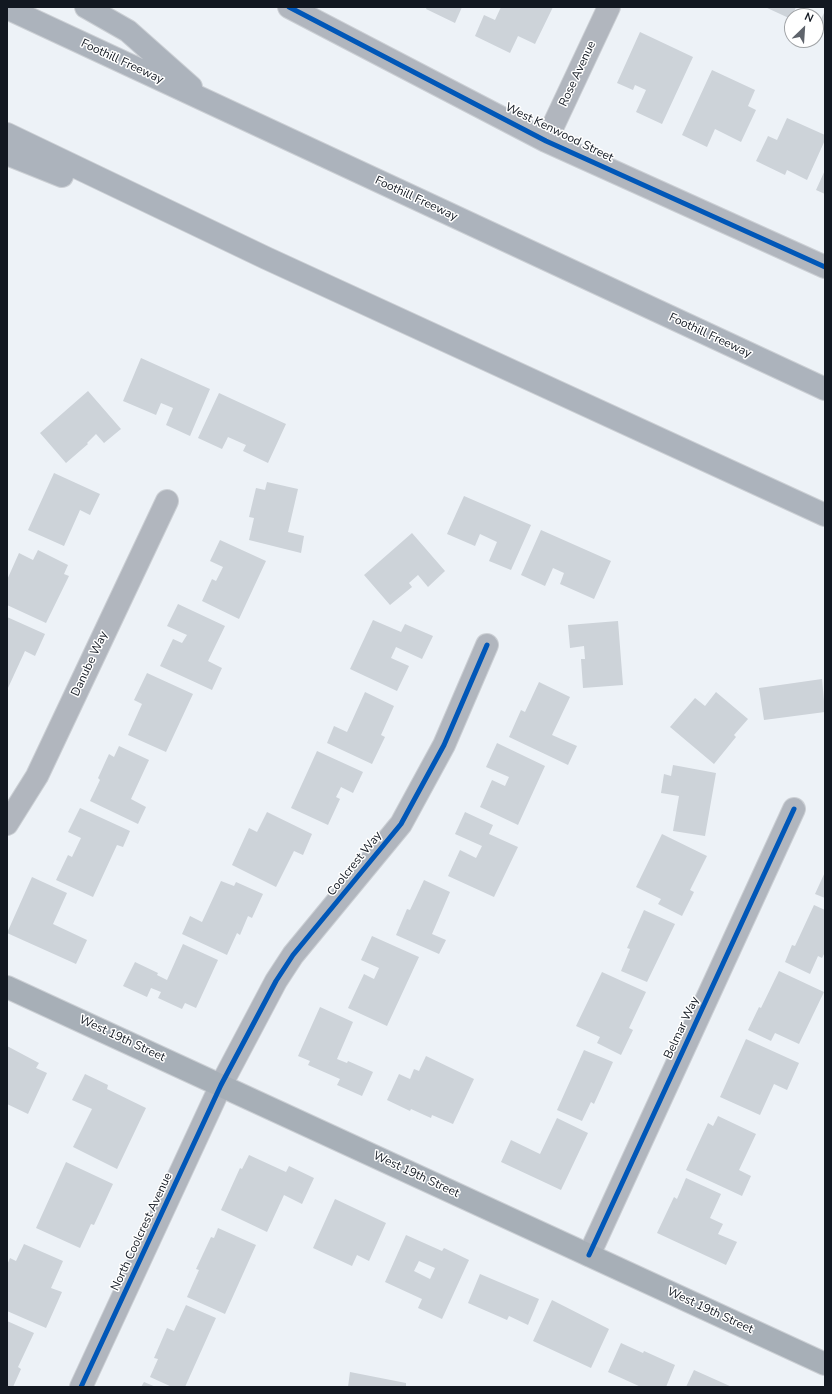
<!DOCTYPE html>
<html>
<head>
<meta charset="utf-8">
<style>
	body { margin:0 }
	#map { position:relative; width:832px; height:1394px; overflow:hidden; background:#edf2f7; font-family:"Nunito Sans",sans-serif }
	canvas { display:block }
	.frame { position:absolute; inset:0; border:8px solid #121821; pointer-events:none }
	.north { position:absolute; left:784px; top:8px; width:40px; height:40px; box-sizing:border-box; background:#fff; border:1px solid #a0a3a6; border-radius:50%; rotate:25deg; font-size:11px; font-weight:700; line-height:16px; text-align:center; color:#121821 }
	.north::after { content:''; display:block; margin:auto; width:14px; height:18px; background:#5f646c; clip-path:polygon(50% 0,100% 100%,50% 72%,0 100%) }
</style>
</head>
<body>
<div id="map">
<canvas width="832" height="1394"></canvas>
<div class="frame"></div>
<div class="north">N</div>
</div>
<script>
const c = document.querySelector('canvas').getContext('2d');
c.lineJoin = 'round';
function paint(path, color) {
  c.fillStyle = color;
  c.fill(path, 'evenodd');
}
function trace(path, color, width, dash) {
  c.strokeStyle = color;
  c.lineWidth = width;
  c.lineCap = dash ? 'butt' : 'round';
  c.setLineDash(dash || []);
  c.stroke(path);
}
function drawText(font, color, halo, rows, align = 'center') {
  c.font = font + ' "Nunito Sans",sans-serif';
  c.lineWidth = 3;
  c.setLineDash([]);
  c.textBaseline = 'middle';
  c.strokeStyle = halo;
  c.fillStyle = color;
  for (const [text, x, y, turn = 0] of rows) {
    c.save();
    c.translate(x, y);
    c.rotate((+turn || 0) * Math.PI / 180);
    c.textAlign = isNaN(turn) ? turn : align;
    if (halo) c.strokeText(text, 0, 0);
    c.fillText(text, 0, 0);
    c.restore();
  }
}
const building = new Path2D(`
	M427,7H462L455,23L426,9Z
	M501,7H553L535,44L518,36L510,53L475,36L484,15L495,20Z
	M765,7H796L791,19Z
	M825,11V31L817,27Z
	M640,32L693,57L662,124L636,112L646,90L635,85L633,90L617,83Z
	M712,70L755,90L748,106L756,110L741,142L715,129L707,147L682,135Z
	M787,118L825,135V140L807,180L787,170L785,175L756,161L768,136L777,140Z
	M825,170V194L816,190Z
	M141,358L210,389L190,436L166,425L173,408L161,403L156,415L123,401Z
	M88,391L121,429L104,443L96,434L87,443L88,444L66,463L40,433Z
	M219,393L286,424L268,463L243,451L246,445L228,437L222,449L198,438Z
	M54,473L100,494L90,515L80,510L64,546L28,530Z
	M267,482L298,489L288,532L304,536L301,553L249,540L254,518L249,517L256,488L265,490Z
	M464,496L531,525L511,570L489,561L497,542L480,534L475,546L447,534Z
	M541,530L611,561L594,599L560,584L564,573L553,568L545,586L521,575Z
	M412,533L445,571L428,587L418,575L409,583L412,587L390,605L364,575Z
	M220,540L266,561L239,619L202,601L212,579L216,581L223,567L210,561Z
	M38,550L68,565L64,574L69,576L46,623L7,605V580L19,553L33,560Z
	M178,604L225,626L208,661L222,668L212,690L160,666L173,639L182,643L187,635L167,626Z
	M7,617L45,634L35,656L25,651L8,688Z
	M373,620L401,632L405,624L433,636L422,659L396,647L391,658L409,666L397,691L350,669Z
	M618,621L623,685L583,688L581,659H585L584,646L570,648L568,625Z
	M147,673L193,694L166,752L128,735L142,704L134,700Z
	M822,679L825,712L764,720L759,688Z
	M539,682L570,697L552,735L577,746L568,765L509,737L521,710L525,712Z
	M365,692L394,706L381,735L385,737L372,764L327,743L334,726L347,732Z
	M716,692L748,719L734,735L736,737L714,764L670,727L695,698L705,706Z
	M497,743L545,766L518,825L480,807L492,780L505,786L509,777L486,767Z
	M119,746L149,760L131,799L146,807L138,824L90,801L100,780L98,778L109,754L114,757Z
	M317,751L363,772L353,793L341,787L336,797L340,799L328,825L291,808Z
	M673,765L716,773L705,836L673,831L679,796L661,793L664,774L671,776Z
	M80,808L130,831L123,847L117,845L93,897L56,880L68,855L72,857L81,838L68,832Z
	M267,812L312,834L303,855L294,851L276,887L232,865L249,828L257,832Z
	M465,812L493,825L489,834L518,847L494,897L448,876L460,850L476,858L482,846L455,834Z
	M662,834L707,856L690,890L694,892L682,916L658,904L661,899L636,887Z
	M825,872V898L815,894Z
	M32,877L67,893L53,924L87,940L76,964L7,933Z
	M424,880L450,892L432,934L446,940L439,954L396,935L407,909L410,910Z
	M221,881L234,886L236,882L263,894L252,918L248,916L240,935L237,933L227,955L182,934L190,916L202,922Z
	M814,905L825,910V952L822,958L818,956L810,974L785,962L792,945L795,946Z
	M644,910L675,924L647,982L621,971L630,949L627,948Z
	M372,936L419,957L387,1026L348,1008L364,974L374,979L379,968L361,960Z
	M183,944L218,960L196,1008L185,1003L182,1009L158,998L161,992L151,988L147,997L123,986L135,962L158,973L157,975L167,980Z
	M779,971L824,992L799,1044L775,1033L771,1041L748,1030L759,1007L761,1008Z
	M602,972L646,992L629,1028L633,1030L621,1055L597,1043L600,1037L576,1026Z
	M320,1007L353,1022L337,1059L347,1063L348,1061L373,1072L362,1096L337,1085L340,1079L308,1065L310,1061L298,1056Z
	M746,1039L799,1063L787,1090L774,1084L760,1115L720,1097Z
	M7,1046L39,1063L36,1068L47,1073L28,1114L7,1104Z
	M584,1050L613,1062L594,1104L591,1102L582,1121L557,1110Z
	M426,1056L474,1079L453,1124L432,1115L431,1118L411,1109L410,1111L387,1100L399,1074L410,1079L414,1069L419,1071Z
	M85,1074L108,1085L107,1089L146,1108L117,1169L73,1147L92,1109L72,1100Z
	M718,1116L756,1134L739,1170L751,1176L742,1196L686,1170L708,1123L713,1126Z
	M557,1118L588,1133L561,1190L501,1162L511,1140L540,1154Z
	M249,1155L286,1172L289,1166L314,1178L302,1204L284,1195L267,1232L221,1210L240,1168L242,1169Z
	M66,1162L113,1184L94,1225L91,1224L80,1248L36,1228Z
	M686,1178L721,1194L710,1218L723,1224L718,1234L737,1242L726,1265L657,1233L674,1197L677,1199Z
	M335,1199L386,1223L369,1261L357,1255L352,1266L313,1248Z
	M218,1228L256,1245L225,1314L187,1297L199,1270L196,1269L211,1237L214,1238Z
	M406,1235L442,1251L444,1248L469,1260L442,1319L418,1308L422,1299L385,1282ZM419,1261L435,1268L430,1279L414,1271Z
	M24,1244L63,1261L51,1288L62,1292L46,1328L7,1311V1265L10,1258L16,1261Z
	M480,1274L539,1299L528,1325L509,1316L507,1320L468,1303Z
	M552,1300L609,1329L591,1368L533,1341Z
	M186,1305L216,1318L185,1387H172L150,1377L158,1359L154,1358L167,1328L174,1331Z
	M7,1321L34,1333L18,1367L21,1369L13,1387H7Z
	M621,1343L643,1353L644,1351L675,1365L666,1387H641L608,1372Z
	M694,1370L732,1387H686Z
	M350,1372L406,1383V1387H348Z
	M144,1382L156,1387H141Z`);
const minor = new Path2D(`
	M289,7L546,141L825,267
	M546,141L609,7
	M7,824L37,776L167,501
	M589,1255L794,809
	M81,1387L221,1085L276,981L293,955L401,824L444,745L487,645`);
const major = new Path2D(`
	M7,987L825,1364`);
const highway = new Path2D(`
	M86,7L128,31L191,87
	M7,8L825,389
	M7,134L266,258L825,515
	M7,154L62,176`);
const cycleway = new Path2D(`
	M289,7L546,141L825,267
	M589,1255L794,809
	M81,1387L221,1085L276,981L293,955L401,824L444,745L487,645`);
const streetNames = [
	["Foothill Freeway",122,62,25],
	["Rose Avenue",578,74,-65],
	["West Kenwood Street",559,133,26],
	["Foothill Freeway",416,199,25],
	["Foothill Freeway",710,336,25],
	["Danube Way",90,664,-65],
	["Coolcrest Way",355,864,-51],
	["Belmar Way",682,1028,-65],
	["West 19th Street",122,1039,25],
	["West 19th Street",416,1175,25],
	["North Coolcrest Avenue",142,1232,-65],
	["West 19th Street",710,1311,25]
];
paint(building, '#cdd3d9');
trace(minor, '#cbcfd4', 24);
trace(major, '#cbcfd4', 24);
trace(highway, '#cbcfd4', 24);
trace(minor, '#b1b6be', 22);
trace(major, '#a7afb7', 22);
trace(highway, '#acb3bc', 22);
trace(cycleway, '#0057b8', 5);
drawText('12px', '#121821', '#fff', streetNames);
</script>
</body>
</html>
